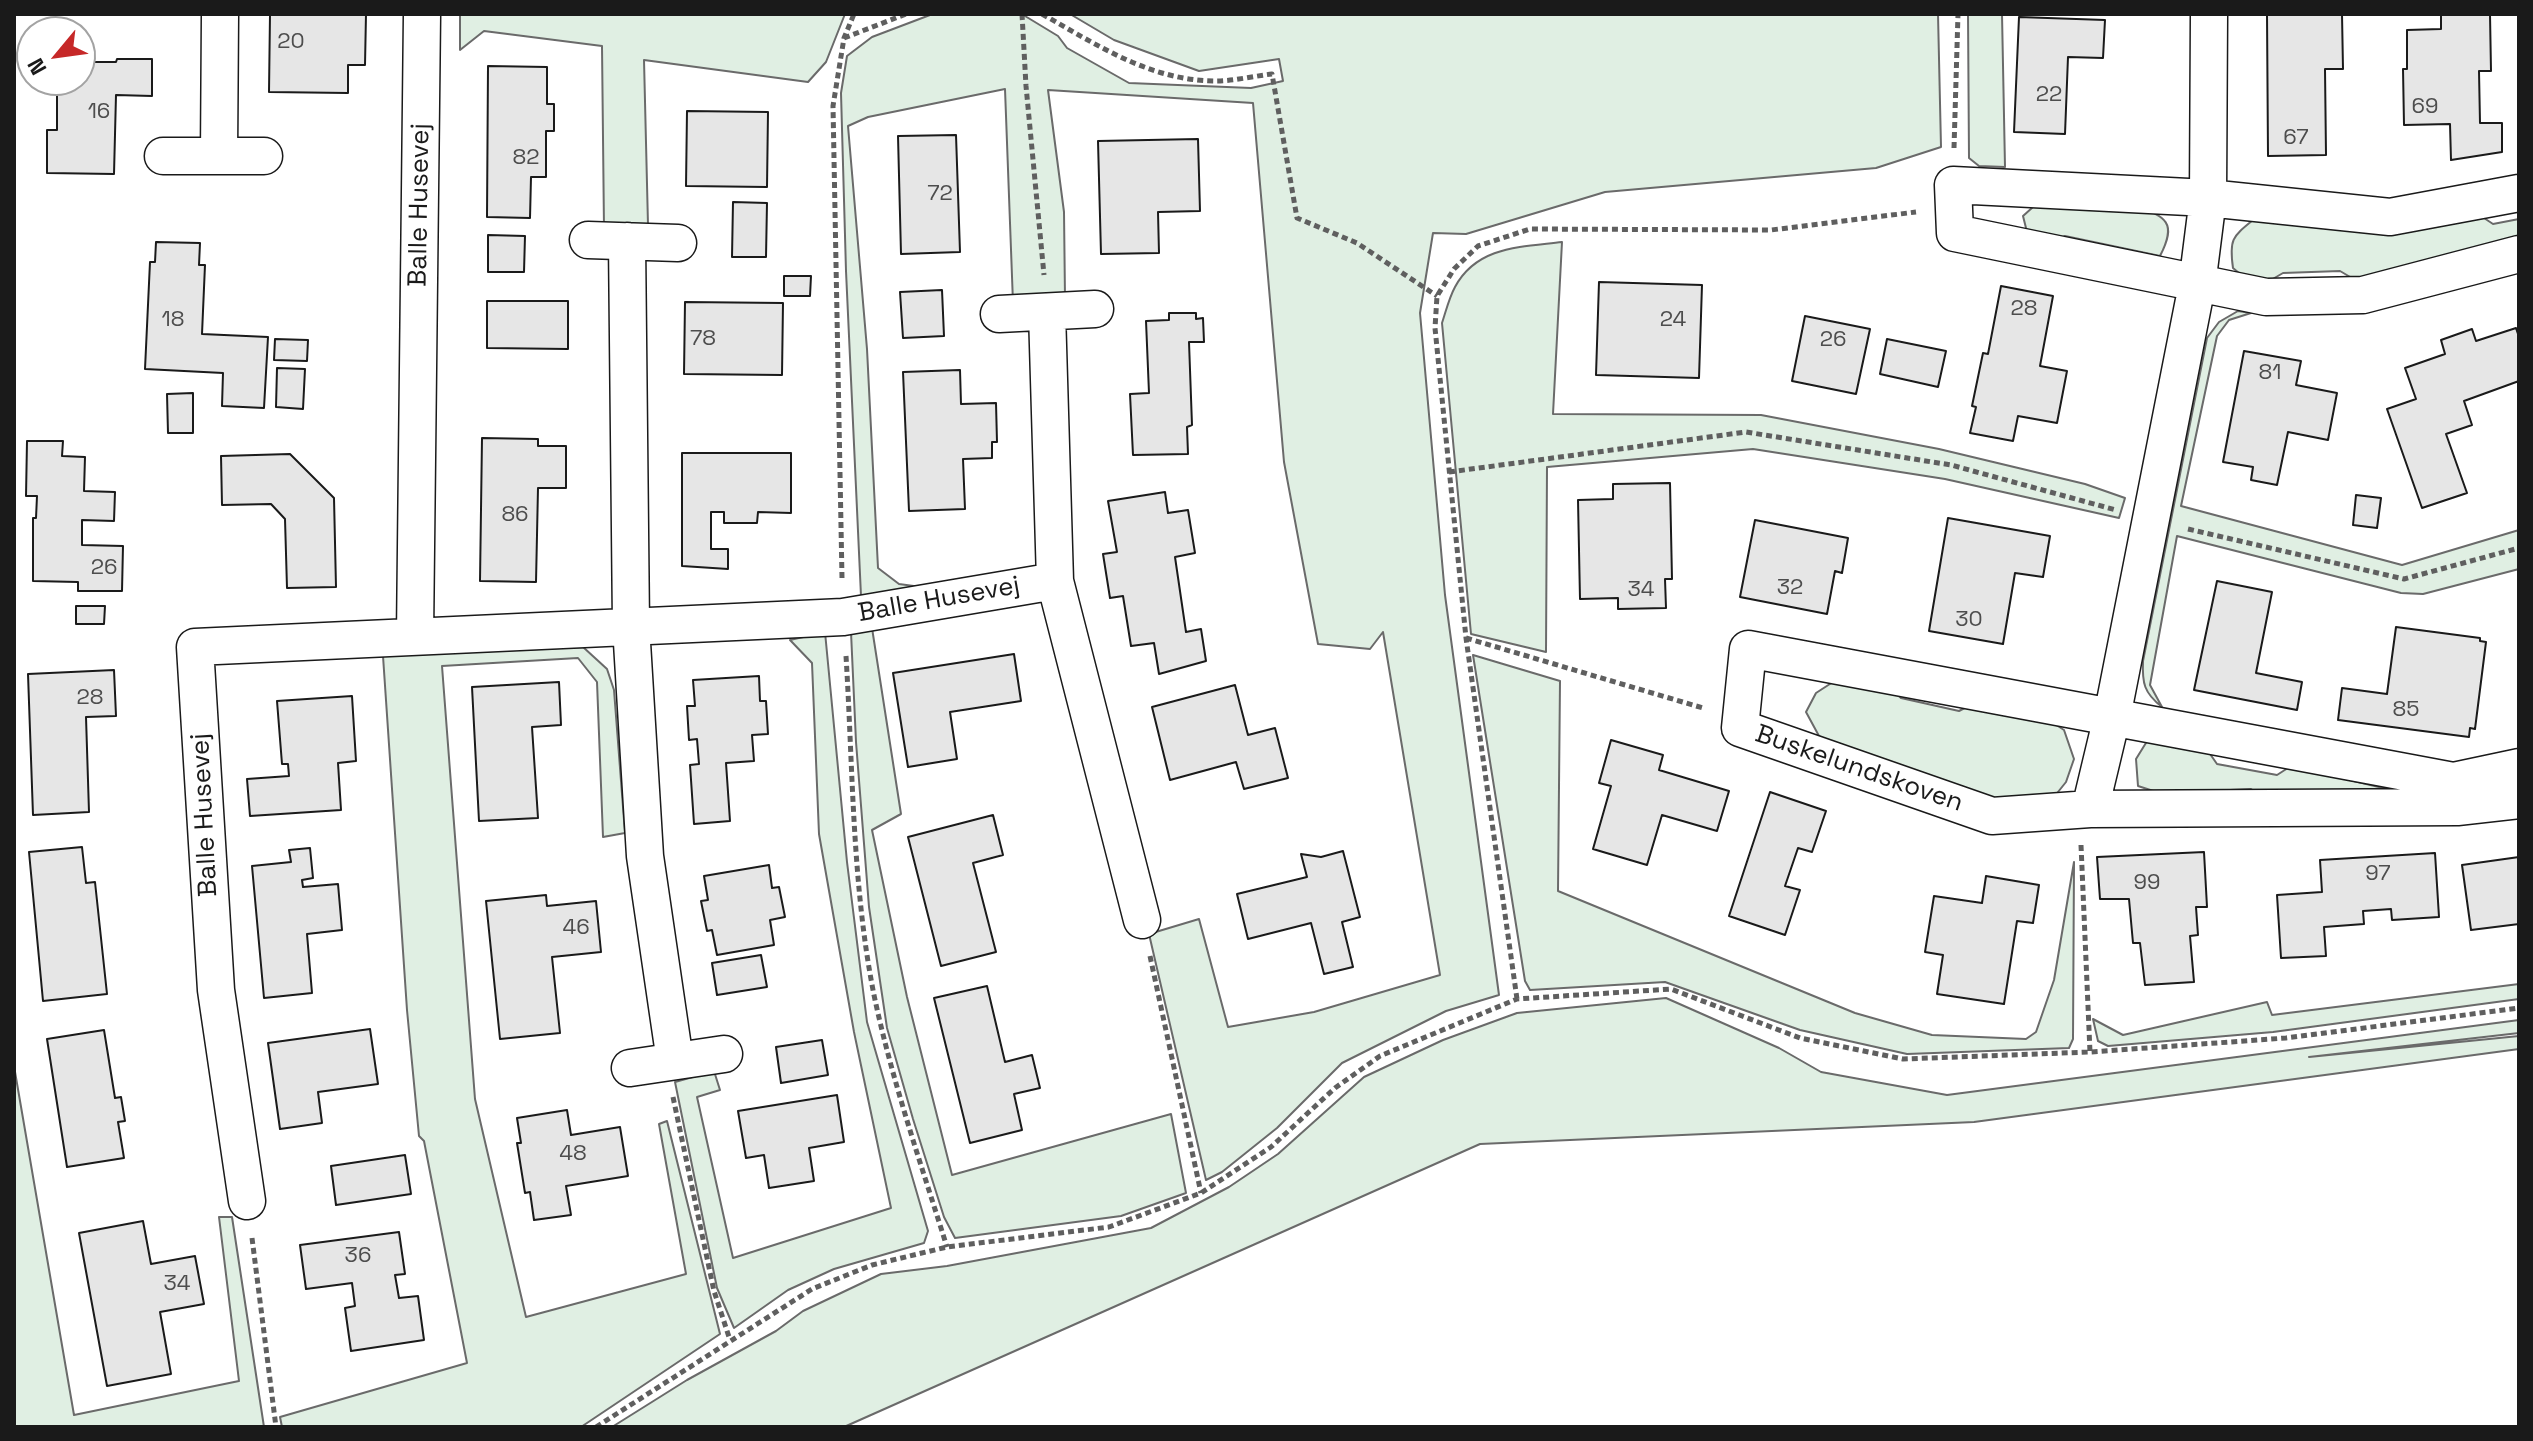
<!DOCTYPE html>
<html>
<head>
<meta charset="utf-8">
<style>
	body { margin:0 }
	#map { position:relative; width:2533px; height:1441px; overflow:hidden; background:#fff; font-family:"Space Grotesk",sans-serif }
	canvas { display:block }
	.frame { position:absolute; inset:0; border:16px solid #1a1a1a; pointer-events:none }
	.north { position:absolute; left:16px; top:16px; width:80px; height:80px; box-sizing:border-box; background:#fff; border:2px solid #a3a3a3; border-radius:50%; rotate:241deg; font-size:22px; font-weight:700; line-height:32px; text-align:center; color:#1a1a1a }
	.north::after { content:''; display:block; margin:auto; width:28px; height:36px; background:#c62828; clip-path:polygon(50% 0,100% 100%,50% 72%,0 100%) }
</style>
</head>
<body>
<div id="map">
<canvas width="2533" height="1441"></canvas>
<div class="frame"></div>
<div class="north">N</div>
</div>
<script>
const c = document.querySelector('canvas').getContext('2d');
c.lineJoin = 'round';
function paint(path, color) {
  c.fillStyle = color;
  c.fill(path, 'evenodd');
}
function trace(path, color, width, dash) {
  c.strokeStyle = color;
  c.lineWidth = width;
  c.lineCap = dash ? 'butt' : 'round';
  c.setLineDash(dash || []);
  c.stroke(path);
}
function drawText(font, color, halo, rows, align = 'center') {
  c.font = font + ' "Space Grotesk",sans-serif';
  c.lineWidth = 6;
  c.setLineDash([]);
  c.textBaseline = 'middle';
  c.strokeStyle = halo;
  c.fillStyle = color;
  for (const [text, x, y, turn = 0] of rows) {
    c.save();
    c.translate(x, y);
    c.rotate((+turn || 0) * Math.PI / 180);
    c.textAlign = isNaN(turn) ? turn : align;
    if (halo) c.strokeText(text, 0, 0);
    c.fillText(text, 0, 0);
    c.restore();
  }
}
const green = new Path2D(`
	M460,14H845L826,62L808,82L644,60L648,225L604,229L602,46L484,31L460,50Z
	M1016,14L1025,16L1058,36L1067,48L1129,83L1251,88L1283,81L1279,59L1199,71L1114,40L1070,14H1938L1941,147L1876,168L1605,192L1466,234L1433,233L1420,313L1445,595L1499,995L1446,1011L1342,1063L1277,1128L1222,1172L1206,1180L1149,934L1199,919L1228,1027L1314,1012L1440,975L1383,632L1370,649L1318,644L1284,462L1253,103L1048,90L1064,212L1065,298L1013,303L1005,89L868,117L848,126L867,349L878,568L899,584L921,587L861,596L846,271L841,93L847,56L872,37L930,15Z
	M1968,14H2002L2005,167L1979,166L1969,158Z
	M2134,205C2165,217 2178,221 2160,256L2065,236L2049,244L2027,232L2023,216L2033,207Z
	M2478,214L2493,224L2519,219V245L2362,284L2340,271L2283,273L2271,280L2246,279L2233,268C2229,240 2232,237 2253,220Z
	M1562,242L1553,414L1761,415L1939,449L2085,484L2125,498L2119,518L1945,479L1753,449L1547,467L1546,652L1471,634L1442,323C1446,311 1449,298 1455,287C1477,246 1521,247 1562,242Z
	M2238,311L2251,313L2229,320L2217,336L2181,506L2402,565L2519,530V569L2423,594L2401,593L2177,536L2150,685L2162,707C2144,693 2142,683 2143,661L2207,338L2219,322Z
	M872,628L901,814L872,830L907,997L952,1175L1171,1114L1186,1193L1121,1216L955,1238L944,1217L913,1119L887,1028L869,907L856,742L851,632Z
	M825,632L847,862L867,1022L928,1231L924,1243L834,1269L788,1290L734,1328L717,1288L675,1082L714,1071L720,1090L697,1097L733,1258L891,1208L854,1032L819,834L812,663L790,640Z
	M583,647L607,669L614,690L625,833L603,837L597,682L578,658L442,666L475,1099L526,1317L686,1274L659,1124L667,1121L720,1334L581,1427H282L280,1417L467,1363L424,1141L419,1136L407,1010L383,656Z
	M1473,655L1560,681L1558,891L1855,1013L1932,1035L2026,1039L2036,1032L2054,980L2074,862L2073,1039L2069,1048L1907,1054L1800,1030L1665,982L1530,990L1525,981Z
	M1836,680L1888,685L1901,698L1959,711L1974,703L2038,713L2064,730L2074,759L2066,782L2050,802L2018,805L1945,783L1888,761L1869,767L1819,736L1806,712L1816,693Z
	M2149,738L2208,751L2217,764L2277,775L2291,766L2408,794L2268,800L2251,789L2188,792L2172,797L2138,786L2136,759Z
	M2519,984V999L2273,1032L2108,1046L2098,1041L2093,1019L2123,1035L2267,1002L2272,1015Z
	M1666,998L1779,1048L1821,1072L1947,1095L2519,1020V1033L2309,1057L2519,1036V1049L1974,1122L1480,1144L844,1427H612L687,1380L776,1331L803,1311L881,1274L947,1266L1151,1228L1229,1187L1278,1154L1364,1077L1443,1040L1517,1013Z
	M14,1066L74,1415L239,1381L219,1217H232L264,1427H14Z`);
const building = new Path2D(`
	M270,14H366L365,65H348V93L269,92Z
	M2267,14H2342L2343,69H2325L2326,155L2268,156Z
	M2441,14H2490L2491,71H2479L2480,123H2502V152L2451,160L2450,124L2404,125L2403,69H2407V30L2441,29Z
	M2019,17L2105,20L2103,58L2068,57L2065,134L2014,132Z
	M117,59H152V96L116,95L114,174L47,173V130H57V82L41,80H80V62H116Z
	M488,66L547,67V104H554V131H546V177H531L530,218L487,217Z
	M687,111L768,112L767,187L686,186Z
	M956,135L960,252L901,254L898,136Z
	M1198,139L1200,211L1158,212L1159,253L1101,254L1098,141Z
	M733,202L767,203L766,257H732Z
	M488,235L525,236L524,272H488Z
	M156,242L200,243L199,265H205L202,334L268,337L264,408L222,406L223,373L145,369L150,262H155Z
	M784,276H811L810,296H784Z
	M1599,282L1702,285L1699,378L1596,375Z
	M2001,286L2053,296L2040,366L2067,371L2057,423L2018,416L2013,441L1970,433L1976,407L1972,406L1983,353L1988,354Z
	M942,290L944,336L903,338L900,292Z
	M487,301H568V349L487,348Z
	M685,302L783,303L782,375L684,374Z
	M1169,313H1196V319L1203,318L1204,342H1189L1192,425L1187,427L1188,454L1133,455L1130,394L1149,393L1146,321L1169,320Z
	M1805,316L1870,329L1856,394L1792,381Z
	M2516,328L2519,337V381L2464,401L2472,425L2446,434L2467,493L2422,508L2387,409L2416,399L2405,368L2445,354L2441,340L2472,329L2476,341Z
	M275,339L308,340L307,361L274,360Z
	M1887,339L1946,351L1938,387L1880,374Z
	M2244,351L2301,361L2296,385L2337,393L2328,440L2288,432L2277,485L2251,480L2253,467L2223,462Z
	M277,368L305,369L303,409L276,407Z
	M960,370L961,404L996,403L997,442H992V458L963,459L965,509L909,511L903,372Z
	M193,393V433H168L167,394Z
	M482,438L538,439V446H566V488H538L536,582L480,581Z
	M27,441H63L62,456L85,457L84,491L115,492L114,521L82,520V545L123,546L122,591H78V582L33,581V518H36L37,496H26Z
	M682,453H791V513L758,512L757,523H724V512H711V549H728V569L682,566Z
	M290,454L334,498L336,587L287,588L285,519L271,504L222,505L221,456Z
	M1670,483L1672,579H1665L1666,608L1618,609V598L1580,599L1578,500L1613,499V484Z
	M1165,492L1168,513L1188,510L1195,553L1175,557L1186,632L1201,629L1206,661L1159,674L1154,643L1131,646L1123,596L1110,598L1103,554L1117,552L1108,501Z
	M2356,495L2381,498L2377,528L2353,525Z
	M1948,518L2050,536L2043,577L2015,573L2003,644L1929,631Z
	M1755,520L1848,538L1842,573L1835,571L1827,614L1740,597Z
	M2217,581L2272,592L2256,673L2302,682L2297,710L2194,690Z
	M76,606H105L104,624H76Z
	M2396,627L2480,638V641L2486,642L2475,729L2470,728L2469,737L2338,720L2342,688L2387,694Z
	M1014,654L1021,701L950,712L957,759L908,767L893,673Z
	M114,670L116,716L86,717L89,812L33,815L28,674Z
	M759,676L760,701H766L768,734L752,735L754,761L726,763L730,821L694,824L690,765L699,764L697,739L689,740L687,706H695L693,680Z
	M559,682L561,725L532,727L538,818L479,821L472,687Z
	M1235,685L1248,735L1275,728L1288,778L1244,789L1236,762L1170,780L1152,707Z
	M352,696L356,761L338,763L341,810L250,816L247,779L289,776L288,764H282L277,701Z
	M1611,740L1663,755L1659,770L1729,791L1717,831L1662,815L1647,865L1593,849L1611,786L1599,783Z
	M1770,792L1826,811L1812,852L1798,848L1785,886L1800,890L1785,935L1729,916Z
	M993,815L1003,855L973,863L996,952L941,966L908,837Z
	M82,847L86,883L95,882L107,994L43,1001L29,852Z
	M310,848L313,878L302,880L303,887L338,884L342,930L307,934L312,993L264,998L252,866L291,862L289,850Z
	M1343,851L1360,917L1342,922L1353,967L1324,974L1311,923L1248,939L1237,894L1307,877L1301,854L1321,857Z
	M2204,852L2207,907H2196L2198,935L2190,936L2194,982L2145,985L2140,943H2133L2129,899H2100L2097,857Z
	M2435,853L2439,917L2392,920L2391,909L2363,911L2364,924L2324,927L2326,956L2281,958L2277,895L2322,892L2320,860Z
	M2519,857V924L2471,930L2462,865Z
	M769,865L772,888L779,887L785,917L770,920L774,945L717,955L712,930L707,931L701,901L708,900L704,876Z
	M1986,876L2039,885L2033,923L2017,921L2004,1004L1937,994L1943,955L1925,952L1934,896L1982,903Z
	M546,895L547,906L596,901L601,952L552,957L560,1033L500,1039L486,901Z
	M761,955L767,987L717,995L712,963Z
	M987,986L1005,1062L1032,1055L1040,1088L1014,1094L1022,1130L970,1143L934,998Z
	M370,1029L378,1084L318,1092L322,1123L280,1129L268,1043Z
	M104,1030L115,1098L121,1097L125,1121L118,1122L124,1158L67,1167L47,1039Z
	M822,1040L828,1075L781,1083L776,1047Z
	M837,1095L844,1142L809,1148L814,1181L769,1188L764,1155L746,1158L738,1111Z
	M567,1110L571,1135L620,1127L628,1176L566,1186L571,1215L534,1220L530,1192L525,1193L517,1143H521L517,1118Z
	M405,1155L411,1194L336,1205L331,1166Z
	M143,1221L151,1264L195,1256L204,1304L160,1312L171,1374L107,1386L79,1233Z
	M399,1232L405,1274L395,1275L399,1298L418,1296L424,1340L351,1351L345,1308L355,1306L352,1283L306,1289L300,1245Z`);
const path = new Path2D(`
	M1022,14L1026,86L1044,275
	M1042,14C1097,45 1151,81 1216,81C1234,81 1254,76 1272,74L1297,218L1357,243L1437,296
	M844,38L906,14
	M1954,148L1958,14
	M1449,472L1746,432L1951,465L2116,510
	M2188,529L2404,579L2519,548
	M842,578L833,106L844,38L854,14
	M1466,638L1703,708
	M846,656C853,768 852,885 874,995C892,1081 921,1164 947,1247
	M2081,845L2090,1052
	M1150,956L1201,1193
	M1517,999L1466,638L1435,328L1437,296L1454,269L1478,246L1530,229L1771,230L1916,212
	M673,1097L714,1291L730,1340
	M252,1238L276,1427
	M596,1427L812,1289L872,1265L947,1247L1109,1227L1201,1193L1271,1147L1335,1088L1380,1056L1517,999L1671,989L1800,1038L1903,1059L2090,1052L2286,1038L2519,1008`);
const street = new Path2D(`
	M163,156H264
	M219,156L220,14
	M2519,193L2390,217L2208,198L1953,185L1955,233L2266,297L2363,295L2519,254
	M588,240L678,243
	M627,241L631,626L645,856L675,1061
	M1047,312L1055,581L1142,920
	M999,314L1095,309
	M415,636L422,14
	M2519,767L2453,781L1748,649L1740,728L1992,816L2090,809L2457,807L2519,800
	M2090,809L2112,717L2197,285L2208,198L2209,14
	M630,1068L724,1054
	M247,1201L216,990L195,647L843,617L1055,581`);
const numberNames = [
	["20",291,42],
	["22",2049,95],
	["69",2425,107],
	["16",99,112],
	["67",2296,138],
	["82",526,158],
	["72",940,194],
	["28",2024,309],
	["18",173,320],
	["24",1673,320],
	["78",703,339],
	["26",1833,340],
	["81",2270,373],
	["86",515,515],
	["26",104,568],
	["32",1790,588],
	["34",1641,590],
	["30",1969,620],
	["28",90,698],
	["85",2406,710],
	["97",2378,874],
	["99",2147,883],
	["46",576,928],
	["48",573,1154],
	["36",358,1256],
	["34",177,1284]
];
const streetNames = [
	["Balle Husevej",420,205,-89],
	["Balle Husevej",939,600,-10],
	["Buskelundskoven",1859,769,19],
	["Balle Husevej",205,815,-93]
];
paint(green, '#e0efe3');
trace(green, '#6a6a6a', 2);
paint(building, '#e6e6e6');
trace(building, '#1a1a1a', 2);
trace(street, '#1a1a1a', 39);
trace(path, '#5f5f5f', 5, [6, 4]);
trace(street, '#fff', 36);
drawText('22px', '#4d4d4d', null, numberNames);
drawText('26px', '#1a1a1a', '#fff', streetNames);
</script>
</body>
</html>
